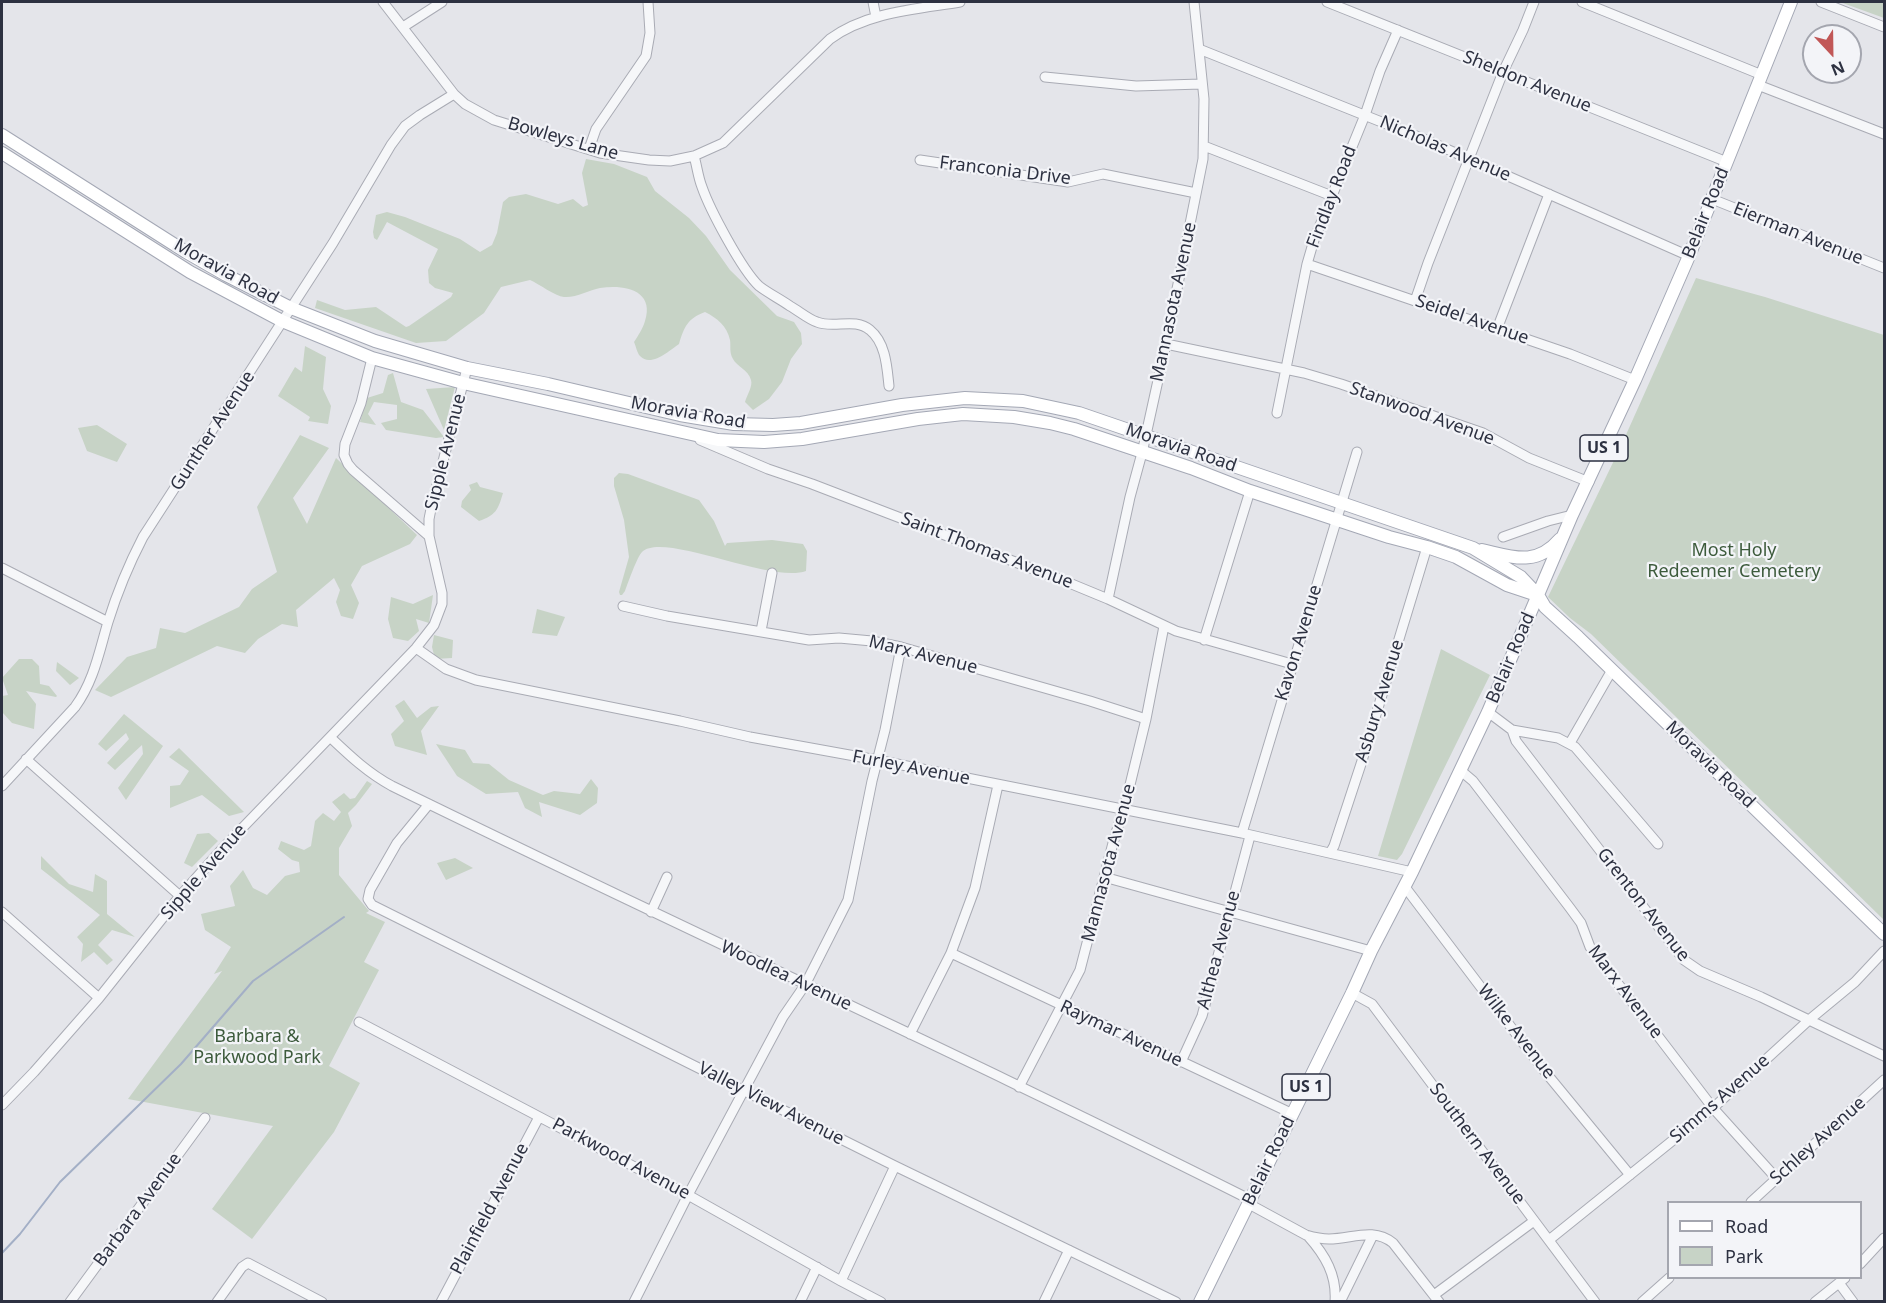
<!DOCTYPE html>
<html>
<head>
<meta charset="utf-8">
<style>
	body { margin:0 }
	#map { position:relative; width:1886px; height:1303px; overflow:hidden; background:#e4e5ea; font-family:"Noto Sans",sans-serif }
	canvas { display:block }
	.frame { position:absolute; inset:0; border:3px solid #2d3141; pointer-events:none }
	.legend { position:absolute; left:1667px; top:1201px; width:195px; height:78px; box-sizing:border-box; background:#f3f4f8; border:2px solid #a4a6af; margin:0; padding:8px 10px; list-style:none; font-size:18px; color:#2d3141 }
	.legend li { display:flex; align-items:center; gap:12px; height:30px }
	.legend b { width:30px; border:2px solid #a4a6af }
	.north { position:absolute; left:1802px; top:24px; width:60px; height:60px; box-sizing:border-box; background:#f3f4f8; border:2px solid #a4a6af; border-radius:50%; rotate:158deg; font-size:16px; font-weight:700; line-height:24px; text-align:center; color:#2d3141 }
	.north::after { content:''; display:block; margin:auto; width:21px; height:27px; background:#c15757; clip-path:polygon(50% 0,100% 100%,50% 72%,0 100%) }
</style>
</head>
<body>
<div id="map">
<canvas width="1886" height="1303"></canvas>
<div class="frame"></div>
<ul class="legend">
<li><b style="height:8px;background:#fff"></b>Road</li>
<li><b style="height:16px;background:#c7d3c6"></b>Park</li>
</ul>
<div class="north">N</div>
</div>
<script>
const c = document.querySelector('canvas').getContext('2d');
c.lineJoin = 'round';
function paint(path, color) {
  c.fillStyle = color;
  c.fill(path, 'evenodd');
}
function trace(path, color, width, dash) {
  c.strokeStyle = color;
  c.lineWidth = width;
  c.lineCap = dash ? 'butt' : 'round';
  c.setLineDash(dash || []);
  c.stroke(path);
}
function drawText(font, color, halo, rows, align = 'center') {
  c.font = font + ' "Noto Sans",sans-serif';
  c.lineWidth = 4.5;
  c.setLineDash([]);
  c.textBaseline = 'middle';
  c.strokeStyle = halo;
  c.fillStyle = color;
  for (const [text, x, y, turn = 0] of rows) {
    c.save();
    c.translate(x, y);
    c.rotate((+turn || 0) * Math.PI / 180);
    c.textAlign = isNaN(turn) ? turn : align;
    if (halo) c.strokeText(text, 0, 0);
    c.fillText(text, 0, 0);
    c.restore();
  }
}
const green = new Path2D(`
	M1840,2H1884V18Z
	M586,159L614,164L647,177L655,191L689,218L706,236L730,270L777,316L794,322L801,333L802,344L791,359L782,382L769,399L753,410L745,402C747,395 753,386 751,380C748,369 737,367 733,359C729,352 731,346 730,340C727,326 717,318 705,312C688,318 684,327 679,344C670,350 651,368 640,356C637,353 636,346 634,342C638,336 643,328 645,321C655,290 624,284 600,288C589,290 576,298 564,297C555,296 539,284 530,280L501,287L484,313L446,341L416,343L315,308L317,300L345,310L376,307L406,327L409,326L451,297L453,293L435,288L429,283L428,270L438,249L387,222L377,240L374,238L373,232L376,215L387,212L405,217L460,239L480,252L492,245L497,233L503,202L509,197L526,194L558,204L573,199L583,207L588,205L582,173Z
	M1696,278L1765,297L1884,335V920L1591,634L1570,618L1548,597L1621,446Z
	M305,346L326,357L323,389L331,406L328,424L308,421L310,417L278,396L295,367L302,372Z
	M393,373L401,402L423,410L444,437L436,438L386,430L381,423L397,419V405L374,402L368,414L376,425L360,422L367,398L383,393L388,375Z
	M455,387L444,430L426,389Z
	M97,425L127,444L117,462L87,451L78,428Z
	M300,435L329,448L293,498L307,524L336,458L417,535L410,544L362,566L351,585L359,603L353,619L341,616L336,602L340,590L334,578L296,610L298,627L282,624L258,639L245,653L217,646L111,697L95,690L127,657L156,648L160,628L185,633L239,607L252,589L277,572L257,507Z
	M619,473L628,474L699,500L714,521L725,546L727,543L772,540L803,544L807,551L806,571C771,584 663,531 642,552C637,557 628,583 625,591L622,595H620L619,592L629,557L624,520L614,486V478Z
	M477,482L480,487L503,493C498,510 496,515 479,521L461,507L462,501L471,490L469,485Z
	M433,595L429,623L416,619L419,631L408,641L393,638L388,619L391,597L413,604Z
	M537,609L565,617L557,636L532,633Z
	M434,635L453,640L452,658L435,659L432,647Z
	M1441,649L1490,675L1402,854L1397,860L1378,856Z
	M19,659H32L39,666L40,684L49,686L57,696L56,697L26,691L36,704L34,729L12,723L2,712V696L8,695L2,678Z
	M57,662L79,678L70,685L56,671Z
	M404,700L417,718L431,707L439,706L421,731L427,755L395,746L391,734L404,721L395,706Z
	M124,714L163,746L126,800L118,788L143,754L142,745L115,770L107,763L129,739L126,733L106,751L98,744Z
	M436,744L465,750L473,763L489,764L509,780L543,795L554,791L580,794L591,779L598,788L597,803L580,815L539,802L542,817L525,808L518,792L486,794L457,776Z
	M179,748L244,812L229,816L202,795L170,808V786L180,785L189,771L169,757Z
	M367,781L372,784L356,805L348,813L352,826L339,848V875L369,911L366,913L385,922L364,962L379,970L329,1066L360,1083L334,1132L252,1239L212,1209L273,1126L128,1099L222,971L214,974L231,947L205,930L201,914L235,906L230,886L243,870L253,888L267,895L285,876L300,872L299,862L292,860L278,849L281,841L304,850L311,846L315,821L323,813L334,821L341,812L332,802L344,793L350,799L355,798Z
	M209,833L218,841L192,867L184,863L197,834Z
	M41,856L69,884L93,892L95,874L107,881V914L135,937L112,930L98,945L113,960L107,965L94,952L81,962L83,944L77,937L100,915L41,869Z
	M455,858L473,868L446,880L437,863Z`);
const stream = new Path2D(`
	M2,1253L20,1234L60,1182L181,1064L253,981L344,917`);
const minor = new Path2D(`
	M383,2L454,94L465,104L494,120L600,153L649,160L670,161L694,156L723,143L830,39C867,12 917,9 960,2
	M873,2L876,17
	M1327,2L1727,162
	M1582,2L1762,75
	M1821,2L1884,27
	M403,27L442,2
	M1199,49L1424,139L1689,256
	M1045,77L1136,86L1201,84
	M1758,85L1884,134
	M1204,146L1332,196
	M589,149L596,129L646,56L650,33L648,2
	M694,156C697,166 698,177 702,187C710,210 742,270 759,286C768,293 780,299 790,306C799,311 808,319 817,322C834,329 855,317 870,330C886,343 887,368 889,386
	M920,160L1068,182L1103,174L1196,193
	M1712,199L1884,268
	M1307,264L1570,354L1635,380
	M1415,301L1428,263L1503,72L1523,30L1534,2
	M1497,329L1549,194
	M1166,344L1304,373L1341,384L1483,433L1529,458L1589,482
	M1277,413L1307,264L1314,240L1365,115L1380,71L1398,30
	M700,440L768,469L812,484L1062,580L1108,599L1176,631L1292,664
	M429,536V519L432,504L467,368
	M1503,537L1548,521L1572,515
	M2,568L108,622
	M1108,599L1130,497L1142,453L1166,344L1203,159L1204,99L1194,2
	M623,606L667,616L809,640L839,638L872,641L901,647L1090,701L1146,719
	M761,631L772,573
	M1204,640L1250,491
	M416,648L446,669L476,680L680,721L750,737L877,760L1242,833L1412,872
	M1488,712L1512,730L1558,738L1575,747L1658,844
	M1512,730L1516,741L1684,960L1700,971L1761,997L1884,1056
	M331,738C350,756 368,773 392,786C677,926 967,1057 1251,1200
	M1570,743L1612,670
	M26,759L180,896
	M1460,770L1473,781L1570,908L1581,923L1590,947L1713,1108L1777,1179
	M2,786L75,707C94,681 99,652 108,622C117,593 129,564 143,537L333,243L391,145L405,126L420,115L454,94
	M429,804L397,843L370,890L368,899L372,905L895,1166L1176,1302
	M1242,833L1357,452
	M1330,853L1334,846L1361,764L1427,547
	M1104,877L1371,951
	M1405,887L1542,1068L1630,1175
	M2,912L99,998
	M651,912L667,877
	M951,953L1293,1114
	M1352,993L1372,1004L1595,1302
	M359,1022L688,1195L841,1281L881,1302
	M910,1034L951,953L975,888L998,785
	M1181,1062L1202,1016L1250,836
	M1019,1087L1080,970L1113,843L1128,793L1146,719L1164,626
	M2,1105L34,1072L99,998L180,896L223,848L416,648L434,625L442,604V593L429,536L353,470L348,464L344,455L345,444L361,403L372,358
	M1751,1202L1884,1080
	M1249,1204L1306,1235C1313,1237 1321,1239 1329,1239C1352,1239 1373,1227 1393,1243L1439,1302
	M1308,1236C1325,1255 1337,1275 1335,1302
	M1549,1240L1713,1108L1809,1020L1855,982L1884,951
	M1860,1264L1884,1238
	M841,1281L895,1166
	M1839,1283L1853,1302
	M1434,1295L1534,1221
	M70,1302L205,1118
	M217,1302L242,1267L248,1263L322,1302
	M441,1302L539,1117
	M634,1302L688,1195L783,1017L805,985L848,900L872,781L885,730L901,647
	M800,1302L817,1267
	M1044,1302L1069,1250
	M1340,1302L1373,1235
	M1642,1302L1669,1278
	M1815,1302L1845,1278`);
const major = new Path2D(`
	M2,135L186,252L226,275L291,308L375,341L467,368L548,384L680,415L734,424L773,425L801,423L902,405L965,398L1023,401L1079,413L1473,548L1521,577L1538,595L1545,607L1578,637L1884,934
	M2,153L190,272L282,321L372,358L463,383L718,440L764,442L802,439L918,419L963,414L1014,417L1050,423L1074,429L1191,468L1250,491L1389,537L1427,547L1456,557L1507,585L1537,595
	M1482,550C1513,557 1536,567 1560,539
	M1200,1302L1352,993L1371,951L1412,872L1488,712L1572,515L1635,380L1689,256L1791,2`);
const shields = [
	[1604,448,48],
	[1306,1087,48]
];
const shieldNames = [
	["US 1",1604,448],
	["US 1",1306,1087]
];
const streetNames = [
	["Sheldon Avenue",1527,82,22],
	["Bowleys Lane",563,139,16],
	["Nicholas Avenue",1445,149,23],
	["Franconia Drive",1005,171,7],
	["Findlay Road",1332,197,-69],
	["Belair Road",1706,213,-68],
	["Eierman Avenue",1798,234,22],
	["Moravia Road",226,272,29],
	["Mannasota Avenue",1174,302,-78],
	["Seidel Avenue",1472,320,19],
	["Moravia Road",688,413,10],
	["Stanwood Avenue",1422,414,20],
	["Gunther Avenue",213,431,-57],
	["Moravia Road",1181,448,19],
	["Sipple Avenue",446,452,-76],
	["Saint Thomas Avenue",987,551,21],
	["Kavon Avenue",1299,643,-73],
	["Marx Avenue",923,655,14],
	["Belair Road",1511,658,-67],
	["Asbury Avenue",1380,701,-73],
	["Moravia Road",1710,765,44],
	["Furley Avenue",911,768,11],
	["Mannasota Avenue",1109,863,-75],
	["Sipple Avenue",204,872,-49],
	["Grenton Avenue",1643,905,52],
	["Althea Avenue",1219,950,-75],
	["Woodlea Avenue",786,976,25],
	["Marx Avenue",1625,992,53],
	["Wilke Avenue",1516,1032,52],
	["Raymar Avenue",1121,1034,25],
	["Simms Avenue",1720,1099,-41],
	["Valley View Avenue",771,1104,27],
	["Schley Avenue",1818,1141,-42],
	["Southern Avenue",1477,1144,53],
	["Parkwood Avenue",621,1159,28],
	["Belair Road",1269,1161,-64],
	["Plainfield Avenue",490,1209,-62],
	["Barbara Avenue",138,1210,-54]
];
const parkNames = [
	["Most Holy",1734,551],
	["Redeemer Cemetery",1734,572],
	["Barbara &",257,1037],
	["Parkwood Park",257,1058]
];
paint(green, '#c7d3c6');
trace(stream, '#a3afc6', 2);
trace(minor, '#a9abb4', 11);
trace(major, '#a4a8b5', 14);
trace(minor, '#f6f7f9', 9);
trace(major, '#fff', 12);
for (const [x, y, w] of shields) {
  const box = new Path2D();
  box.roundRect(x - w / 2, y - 13, w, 26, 4.5);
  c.fillStyle = '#f3f4f8';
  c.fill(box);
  trace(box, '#2d3141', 1.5);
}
drawText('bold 16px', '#2d3141', null, shieldNames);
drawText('18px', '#2d3141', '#f3f4f8', streetNames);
drawText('18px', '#3d5b3c', '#f3f4f8', parkNames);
</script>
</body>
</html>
